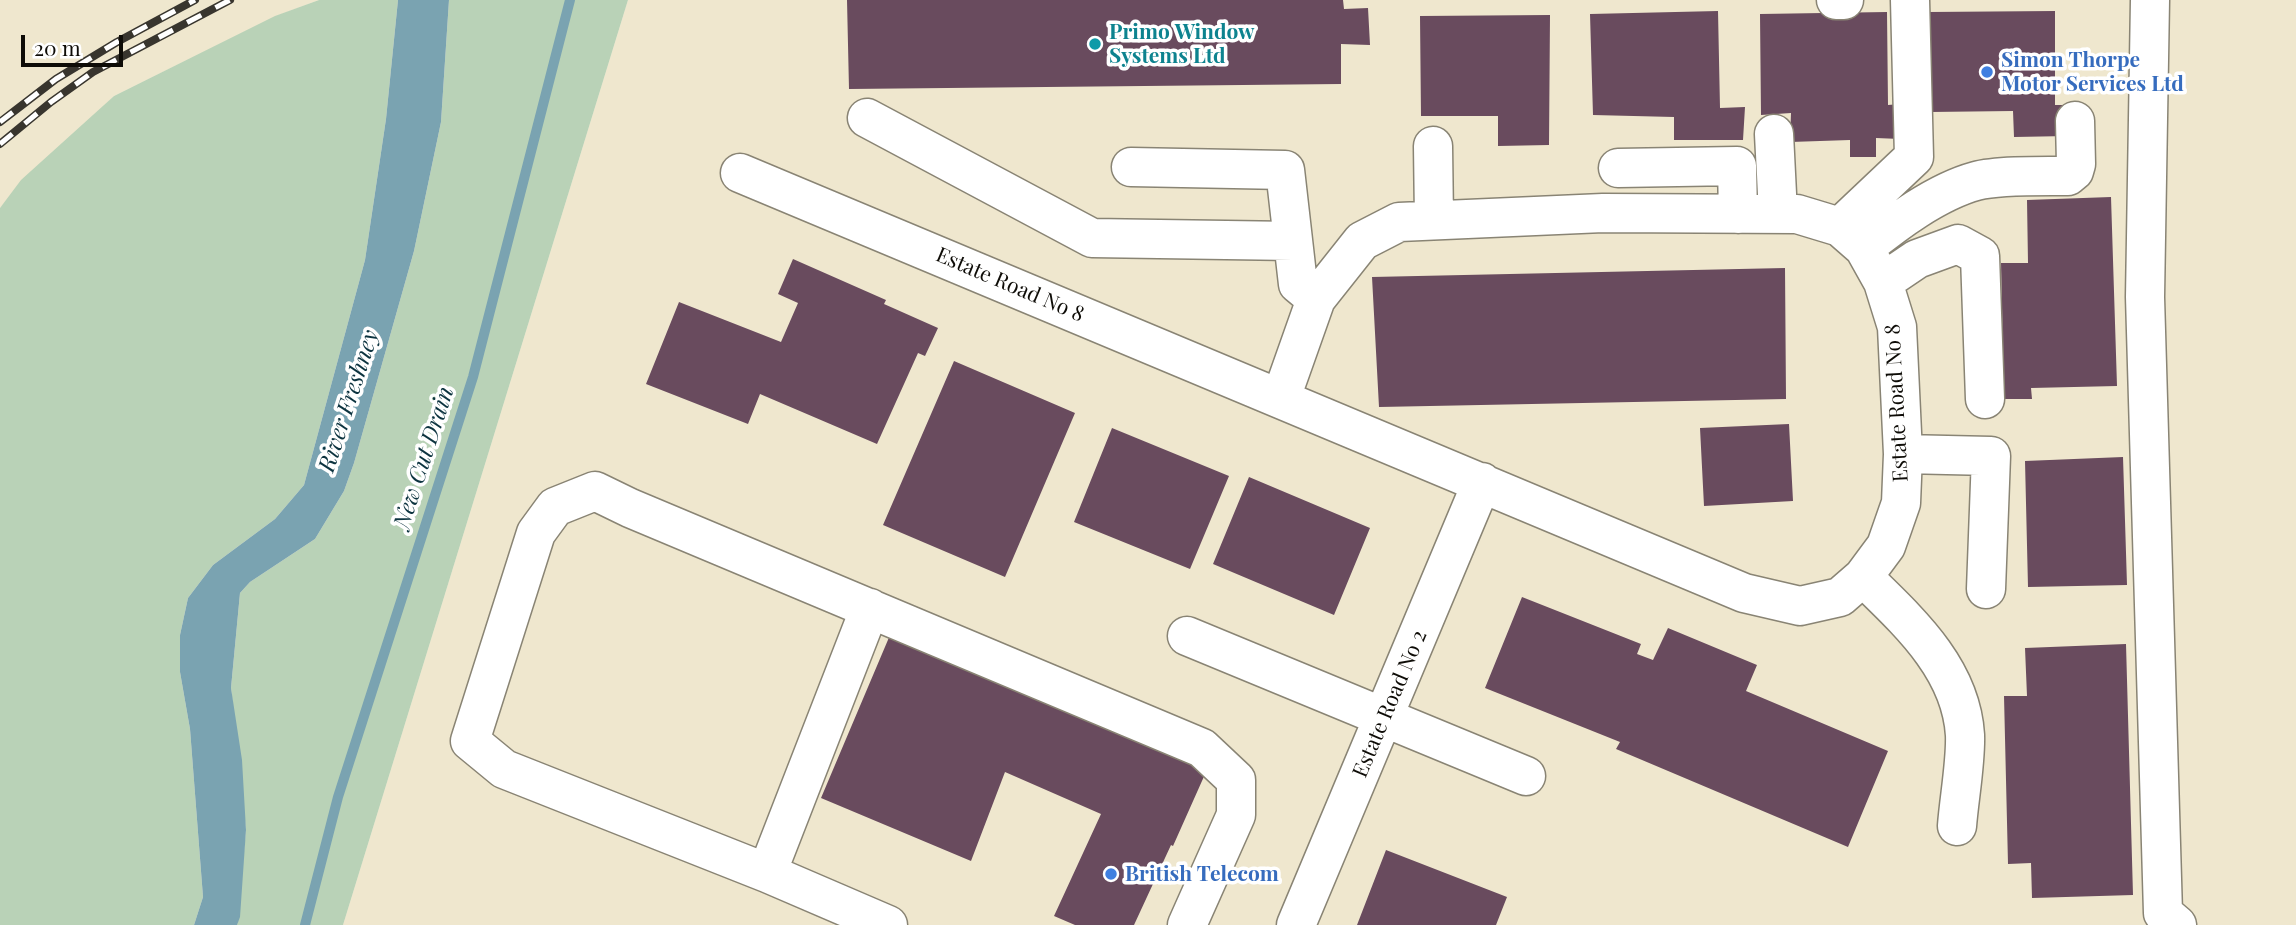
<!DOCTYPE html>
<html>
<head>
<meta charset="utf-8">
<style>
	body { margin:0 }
	#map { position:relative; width:2296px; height:925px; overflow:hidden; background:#f9f2e1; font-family:"Playfair Display",serif }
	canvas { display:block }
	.scale { position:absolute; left:21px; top:35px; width:102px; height:32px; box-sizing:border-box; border:4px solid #0e0c07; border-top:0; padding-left:9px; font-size:21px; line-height:24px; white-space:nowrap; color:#0e0c07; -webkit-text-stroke:5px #fff; paint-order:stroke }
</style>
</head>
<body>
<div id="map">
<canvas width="2296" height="925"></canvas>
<div class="scale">20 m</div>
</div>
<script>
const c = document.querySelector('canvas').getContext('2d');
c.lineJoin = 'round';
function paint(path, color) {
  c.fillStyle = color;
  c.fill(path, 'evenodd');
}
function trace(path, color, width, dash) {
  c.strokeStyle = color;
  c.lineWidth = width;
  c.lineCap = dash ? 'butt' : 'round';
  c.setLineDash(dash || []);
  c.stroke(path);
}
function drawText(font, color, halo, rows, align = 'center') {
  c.font = font + ' "Playfair Display",serif';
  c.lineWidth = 7;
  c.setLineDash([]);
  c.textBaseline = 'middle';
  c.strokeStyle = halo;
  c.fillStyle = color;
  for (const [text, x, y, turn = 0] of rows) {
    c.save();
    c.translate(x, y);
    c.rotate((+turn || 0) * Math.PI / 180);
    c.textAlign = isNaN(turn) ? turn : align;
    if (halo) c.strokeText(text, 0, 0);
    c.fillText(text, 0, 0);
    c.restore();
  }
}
const built = new Path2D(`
	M0,0H319L279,15L114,96L0,208Z
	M628,0H2296V925H343Z`);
const green = new Path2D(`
	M319,0H398L386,119L365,260L304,485L275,519L213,565L188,598L180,635V672L190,729L203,897L194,925H0V208L21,180L114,96L275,16Z
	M449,0H628L343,925H237L246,830L231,688L240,593L250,582L315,539L344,491L354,463L414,251L441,122Z`);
const water = new Path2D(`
	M398,0H449L441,122L414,251L354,463L344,491L315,539L250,582L240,593L231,688L242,760L246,830L240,917L237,925H194L203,897L190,729L180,672V635L188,598L213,565L275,519L304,485L365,260L386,119Z`);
const stream = new Path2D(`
	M305,925L338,797L473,377L570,0`);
const building = new Path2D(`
	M847,0H1343L1344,9L1368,8L1370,45L1341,44V84L849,89Z
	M1718,11L1720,108L1745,107L1743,140H1674V117L1593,115L1590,14Z
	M2055,11V105H2068V136L2014,137L2013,111L1930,112L1929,12Z
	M1887,12L1888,105L1900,104V139L1876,138V157H1850V140L1790,142L1791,113L1761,115L1760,14Z
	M1550,15L1549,145L1498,146V116H1421L1420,16Z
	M2111,197L2117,386L2031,388L2032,399H2004L2001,263H2028L2027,200Z
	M793,259L886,300L884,304L938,328L925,356L918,353L877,444L760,394L748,424L646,384L679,302L781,342L798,303L778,294Z
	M1785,268L1786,399L1379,407L1372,277Z
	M954,361L1075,413L1005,577L883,525Z
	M1789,424L1793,501L1704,506L1700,428Z
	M1112,428L1229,476L1190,569L1074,522Z
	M2123,457L2127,585L2028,587L2025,461Z
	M1249,477L1370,528L1334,615L1213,564Z
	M1522,597L1641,644L1637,654L1653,660L1668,628L1757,665L1746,691L1888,751L1848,847L1616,749L1620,742L1485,688Z
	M893,628L1210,763L1173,846L1171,845L1134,925H1075L1054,916L1101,814L1005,772L971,861L821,798Z
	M2126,644L2133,895L2032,898L2031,863L2008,864L2004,696H2027L2025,648Z
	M1386,850L1507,897L1496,925H1357Z`);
const minor = new Path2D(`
	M1836,0H1844
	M2150,0L2145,297L2163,913L2177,925
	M867,118L1092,238L1293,241
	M1774,134L1778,214
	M1433,146L1434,220
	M1131,167L1285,170L1298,284L1316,299
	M1618,168L1737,166L1738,214
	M740,173L1744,593L1800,606L1840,597L1863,577L1886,546L1901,503L1903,454L1897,327L1883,282L1864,248L1840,227L1797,214L1603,213L1399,222L1362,241L1316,299L1281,398
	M1840,227L1914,157L1910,0
	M1864,248C1895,223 1936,192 1976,181C1997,175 2044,176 2068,176L2074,171L2076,164L2075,121
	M1883,282L1917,259L1958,244L1980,256L1985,399
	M1903,454L1991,456L1986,589
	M1863,577C1908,621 1961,668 1965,735C1966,762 1959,799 1957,826
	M1187,636L1526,776
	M767,873L870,608
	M888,925L767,873L504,769L470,741L536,533L555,507L595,491L630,508L1202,748L1236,780V815L1187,925
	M1296,925L1482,482`);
const rail = new Path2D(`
	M0,122L56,79L117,42L195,0
	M0,144L51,102L93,72L230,0`);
const markers = [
	[1095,44,7,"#0f9aa8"],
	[1987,72,7,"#3f7fe0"],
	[1111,874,7,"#3f7fe0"]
];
const cultureNames = [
	["Primo Window",1109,32],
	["Systems Ltd",1109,56]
];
const shopNames = [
	["Simon Thorpe",2001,60],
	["Motor Services Ltd",2001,84],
	["British Telecom",1125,874]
];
const streetNames = [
	["Estate Road No 8",1010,285,23],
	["Estate Road No 8",1897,403,-93],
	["Estate Road No 2",1390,704,-67]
];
const waterNames = [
	["River Freshney",349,401,-72],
	["New Cut Drain",424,458,-72]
];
paint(built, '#efe7ce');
paint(green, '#b9d2b7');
paint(water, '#7aa3b1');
trace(stream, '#7aa3b1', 10);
paint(building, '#694b5e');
trace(minor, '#898474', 41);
trace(minor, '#fff', 38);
trace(rail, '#38352e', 8);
trace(rail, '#fff', 5, [16]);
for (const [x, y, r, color] of markers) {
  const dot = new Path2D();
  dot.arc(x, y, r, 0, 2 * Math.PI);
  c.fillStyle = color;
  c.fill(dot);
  trace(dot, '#fff', 2.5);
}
drawText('bold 21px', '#0d838f', '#fff', cultureNames, 'left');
drawText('bold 21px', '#366cbe', '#fff', shopNames, 'left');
drawText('21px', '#0e0c07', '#fff', streetNames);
drawText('italic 23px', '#0c333f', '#fff', waterNames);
</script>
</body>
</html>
